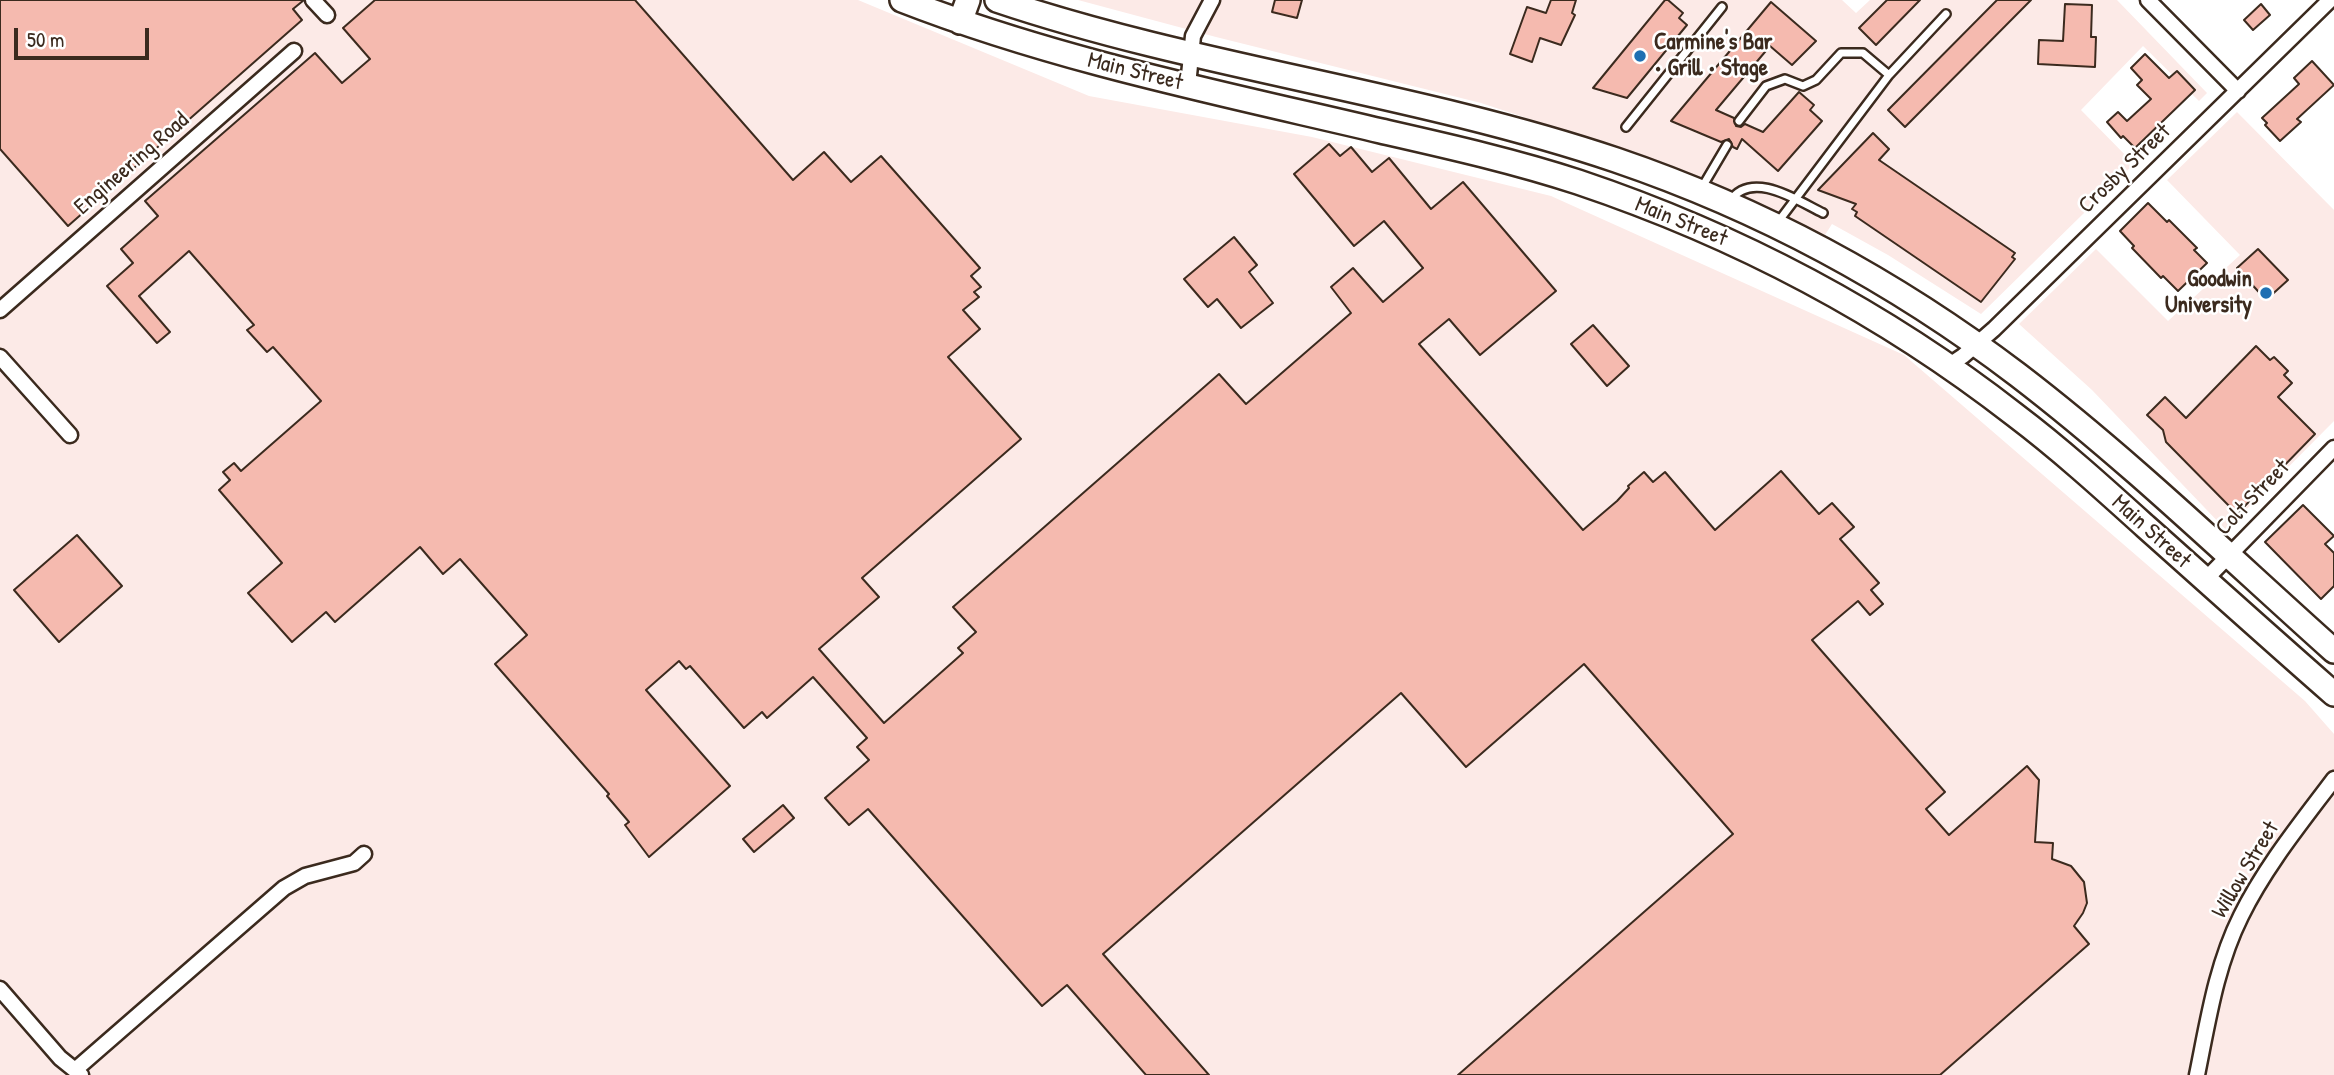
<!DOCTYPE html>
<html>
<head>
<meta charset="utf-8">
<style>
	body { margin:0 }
	#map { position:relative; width:2334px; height:1075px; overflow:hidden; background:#fff; font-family:"Patrick Hand",sans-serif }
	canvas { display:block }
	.scale { position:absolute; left:14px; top:28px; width:135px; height:32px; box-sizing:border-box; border:4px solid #3b2a1e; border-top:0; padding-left:9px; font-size:21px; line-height:24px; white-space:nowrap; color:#3b2a1e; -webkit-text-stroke:5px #fff; paint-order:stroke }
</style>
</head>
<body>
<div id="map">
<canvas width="2334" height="1075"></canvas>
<div class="scale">50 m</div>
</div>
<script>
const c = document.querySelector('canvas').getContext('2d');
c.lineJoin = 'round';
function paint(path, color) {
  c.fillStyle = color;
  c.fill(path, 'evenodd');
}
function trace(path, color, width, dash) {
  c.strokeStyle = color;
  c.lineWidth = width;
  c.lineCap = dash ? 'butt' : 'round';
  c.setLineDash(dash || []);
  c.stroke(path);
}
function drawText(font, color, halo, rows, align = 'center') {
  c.font = font + ' "Patrick Hand",sans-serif';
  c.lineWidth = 5;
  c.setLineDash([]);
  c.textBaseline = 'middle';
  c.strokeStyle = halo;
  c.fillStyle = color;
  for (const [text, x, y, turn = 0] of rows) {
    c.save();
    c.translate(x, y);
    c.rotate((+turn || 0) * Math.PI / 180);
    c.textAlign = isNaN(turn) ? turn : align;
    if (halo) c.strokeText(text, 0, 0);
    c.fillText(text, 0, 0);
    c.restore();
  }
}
const built = new Path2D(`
	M0,0H858L1089,96L1312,137L1551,196L1904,355L2305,701L2334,734V1075H0Z
	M1078,0H1842L1856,13L1870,0H2117L2207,93L2199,101L2143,46L2081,110L2134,164L1981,314L1888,255L1832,224L1825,235L1643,156L1481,103L1216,37Z
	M2237,112L2334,210V421L2226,530L2092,390L2019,324L2096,249L2168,321L2240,255L2167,180Z`);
const building = new Path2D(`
	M0,0H304L293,9L302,20L68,226L0,149Z
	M375,0H635L793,180L824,152L851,182L881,156L980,268L971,276L981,287L974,292L979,297L963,310L980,329L948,357L1021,439L862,578L879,597L819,649L884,723L963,653L958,648L976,632L953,607L1219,374L1246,404L1351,313L1331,287L1353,268L1383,302L1423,268L1384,221L1354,246L1294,174L1329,144L1340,156L1351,147L1372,172L1389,158L1431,209L1463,182L1556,291L1480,355L1449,319L1419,344L1583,530L1617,501L1629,488L1628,486L1644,472L1653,482L1665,472L1715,530L1781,471L1819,514L1832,503L1854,527L1840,539L1879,583L1871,590L1883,604L1870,615L1858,601L1812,640L1945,792L1926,809L1949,835L2027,766L2039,780L2035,842L2053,843L2052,859L2071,866L2084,882L2087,903L2083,913L2074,926L2089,944L1940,1075H1458L1733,834L1584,664L1466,767L1401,693L1103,954L1209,1075H1146L1067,985L1042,1006L868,809L849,825L825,798L869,760L857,747L867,738L813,677L767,718L762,712L744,728L690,666L686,669L679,661L646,690L730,786L649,857L625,825L629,822L607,796L609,794L495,664L527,635L460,559L443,574L420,547L335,622L326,612L292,642L248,593L282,563L219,490L230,480L223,472L234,463L241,471L321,401L273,347L267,352L247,330L254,325L189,251L139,296L170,332L157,343L107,286L133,263L121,249L158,216L145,201L315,53L342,83L370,59L343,28Z
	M1275,0H1302L1297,18L1272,12Z
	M1551,0H1576L1572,13L1575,15L1561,45L1540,38L1532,62L1510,54L1527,7L1546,13Z
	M1665,0H1668L1683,13L1679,18L1687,25L1627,98L1593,88Z
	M1887,0H1920L1876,45L1859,28Z
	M1997,0H2031L1905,127L1888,110Z
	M1771,2L1816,41L1792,65L1770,46L1716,110L1734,118L1736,126L1741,127L1745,124L1763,132L1799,92L1814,105L1810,110L1822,121L1778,171L1742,139L1737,149L1733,147L1729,139L1721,142L1671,121Z
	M2065,4L2092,5L2091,37H2096L2095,67L2038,64L2039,40L2063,41Z
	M2261,4L2270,15L2253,30L2244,20Z
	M2145,54L2169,78L2177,71L2195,90L2135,148L2123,136L2121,138L2107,122L2118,112L2127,121L2151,99L2137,85L2142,80L2131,68Z
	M2312,61L2334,85L2297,119L2301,122L2280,141L2265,125L2267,123L2262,118L2298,85L2299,84L2294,78Z
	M1873,133L1889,149L1879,160L2015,253L2012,257L2015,259L1981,302L1855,216L1857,212L1852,209L1856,204L1818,190Z
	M2148,203L2167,222L2169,220L2197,248L2194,250L2207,263L2178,291L2163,276L2161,278L2132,248L2134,246L2120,231Z
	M1234,237L1257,265L1249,272L1273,303L1241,328L1217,299L1208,307L1184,279Z
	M2258,249L2288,280L2266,300L2237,268Z
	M1593,325L1629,366L1607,386L1571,344Z
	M2256,346L2270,360L2274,357L2288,371L2284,375L2292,383L2278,397L2315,434L2237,514L2166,442L2163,430L2147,415L2165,397L2186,418Z
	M2303,505L2334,536L2325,544L2334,553V586L2321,599L2265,542Z
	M77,535L122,586L59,642L14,590Z
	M783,805L794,818L754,852L743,839Z`);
const service = new Path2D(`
	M1889,75L1946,14
	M1739,121L1766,86L1785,79L1803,86L1816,80L1841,53H1863L1889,75L1778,222
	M1626,127L1722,7
	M1701,189L1727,145
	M1730,201C1752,169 1798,201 1823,213`);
const minor = new Path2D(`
	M313,0L327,15
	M2148,0L2238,91
	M1188,85L1193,36L1212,0
	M0,310L294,51
	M0,357L70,435
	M1948,366L1963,356L1994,329L2330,0
	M2205,580L2334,448
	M0,989L60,1058L81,1075
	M75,1070L284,888L305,876L354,863L364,854
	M2197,1075C2208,1021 2216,966 2241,916C2265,867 2301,823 2334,779`);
const primary = new Path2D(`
	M902,0C1056,60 1220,93 1381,131C1447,146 1514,161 1578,182C1736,235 1884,313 2015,415C2060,449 2103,488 2145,526C2208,582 2271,639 2334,694
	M997,0C1199,68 1414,92 1616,160C1760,209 1897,283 2018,375C2129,460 2230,558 2334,651
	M960,22L968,0`);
const markers = [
	[1640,56,7,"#1f6fb2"],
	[2266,293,7,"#1f6fb2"]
];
const poiNames = [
	["Carmine's Bar",1654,43],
	["• Grill • Stage",1654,69],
	["Goodwin",2252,280,"right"],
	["University",2252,306,"right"]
];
const streetNames = [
	["Main Street",1135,72,14],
	["Engineering Road",132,164,-41],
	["Crosby Street",2125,169,-44],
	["Main Street",1681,222,22],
	["Colt Street",2253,498,-46],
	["Main Street",2151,532,42],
	["Willow Street",2246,870,-59]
];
paint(built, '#fceae7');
paint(building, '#f5baaf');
trace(building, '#3b2a1e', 2);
trace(service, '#3b2a1e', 12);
trace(minor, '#3b2a1e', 19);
trace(primary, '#3b2a1e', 28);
trace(service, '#fff', 7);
trace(minor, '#fff', 14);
trace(primary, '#fff', 23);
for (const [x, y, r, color] of markers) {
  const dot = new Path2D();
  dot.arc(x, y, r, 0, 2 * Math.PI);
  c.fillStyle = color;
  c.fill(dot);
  trace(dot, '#fff', 2.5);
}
drawText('bold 23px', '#3b2a1e', '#fff', poiNames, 'left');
drawText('23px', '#3b2a1e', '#fff', streetNames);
</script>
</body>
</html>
